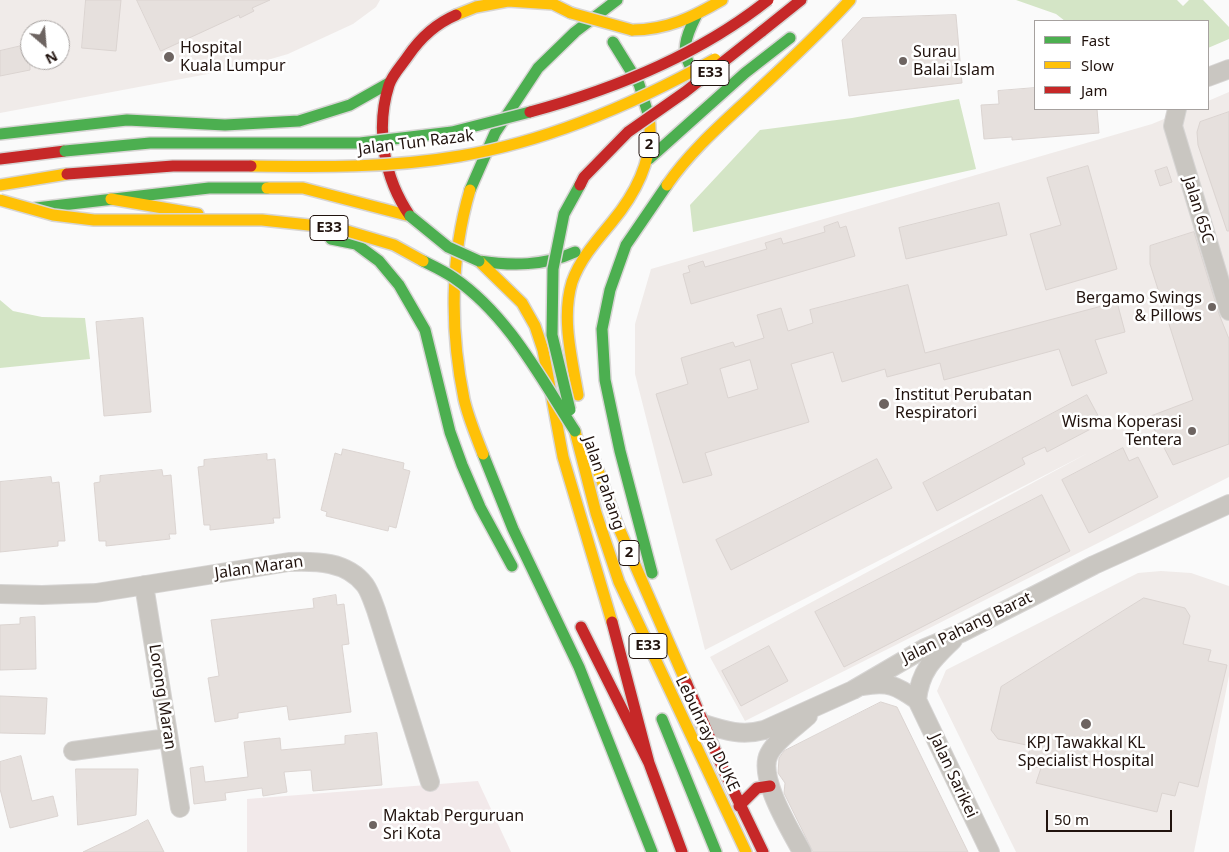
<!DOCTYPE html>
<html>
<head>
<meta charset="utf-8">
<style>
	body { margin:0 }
	#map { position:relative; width:1229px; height:852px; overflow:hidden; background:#fafafa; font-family:"Noto Sans",sans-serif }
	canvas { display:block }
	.legend { position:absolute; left:1034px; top:20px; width:175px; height:90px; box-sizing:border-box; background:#fff; border:1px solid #a6a19f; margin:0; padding:6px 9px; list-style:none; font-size:15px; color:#21130e }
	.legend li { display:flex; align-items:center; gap:10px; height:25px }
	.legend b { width:25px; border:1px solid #a6a19f }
	.north { position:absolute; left:20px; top:20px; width:50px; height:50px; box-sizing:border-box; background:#fff; border:1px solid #a6a19f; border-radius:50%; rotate:153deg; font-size:14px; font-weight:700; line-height:20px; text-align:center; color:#21130e }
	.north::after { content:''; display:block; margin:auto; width:18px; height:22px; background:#6d6461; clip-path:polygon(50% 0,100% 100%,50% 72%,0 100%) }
	.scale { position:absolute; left:1046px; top:810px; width:126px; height:22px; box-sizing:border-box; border:2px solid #21130e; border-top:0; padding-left:6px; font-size:15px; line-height:18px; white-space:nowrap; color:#21130e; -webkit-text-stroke:4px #fff; paint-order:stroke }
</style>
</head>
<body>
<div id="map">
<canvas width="1229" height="852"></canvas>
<ul class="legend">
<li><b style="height:6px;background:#4caf50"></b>Fast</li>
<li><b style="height:6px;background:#ffc107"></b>Slow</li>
<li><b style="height:6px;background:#c62828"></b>Jam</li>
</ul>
<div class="north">N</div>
<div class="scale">50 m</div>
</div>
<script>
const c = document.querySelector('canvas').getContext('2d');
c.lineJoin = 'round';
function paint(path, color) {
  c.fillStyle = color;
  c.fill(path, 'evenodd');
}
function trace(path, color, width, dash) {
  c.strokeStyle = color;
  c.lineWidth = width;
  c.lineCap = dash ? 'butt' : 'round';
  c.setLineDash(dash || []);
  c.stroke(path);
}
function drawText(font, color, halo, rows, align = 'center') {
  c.font = font + ' "Noto Sans",sans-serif';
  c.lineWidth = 5;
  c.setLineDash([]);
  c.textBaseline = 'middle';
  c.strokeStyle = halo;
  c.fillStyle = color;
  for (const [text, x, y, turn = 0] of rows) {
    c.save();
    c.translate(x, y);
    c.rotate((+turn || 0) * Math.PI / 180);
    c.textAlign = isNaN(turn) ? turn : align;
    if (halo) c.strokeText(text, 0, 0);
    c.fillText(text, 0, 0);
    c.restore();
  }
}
const built = new Path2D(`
	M0,0H380L376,7L353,24L288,54L240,68L0,113ZM30,30H60V60H30Z
	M1229,92V477L745,721L710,657L1088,453L705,650L635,374V324L651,269L1152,124L1188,109H1208V101Z
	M1161,571L1191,573L1229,586V676L1194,852H1016L937,691L946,670L1138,573Z`);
const education = new Path2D(`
	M478,781L511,852H247V799Z`);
const green = new Path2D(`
	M1016,0H1177L1183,6L1189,0H1203L1229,27V39L1208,48V21H1065L1056,14Z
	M959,99L976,169L693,232L690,205L760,130L852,118Z
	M0,300L13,311L42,317L85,318L90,359L0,368Z`);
const building = new Path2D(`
	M86,0H121L116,51L82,48Z
	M137,0H270L252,8L254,11L240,18L239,15L161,51Z
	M956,15L962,83L849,96L842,40L862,18Z
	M30,44V70L0,76V51Z
	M1035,88V109H1097L1099,133L1012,140V137L984,139L981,105L999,104L998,91Z
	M1229,112V231H1227L1198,145L1197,132L1200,122Z
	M1088,166L1117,269L1046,290L1030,234L1061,225L1047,178Z
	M1167,167L1172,182L1160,186L1155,171Z
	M999,203L1007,235L906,259L899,228Z
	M838,222L840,228L846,226L855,256L691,304L683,274L690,272L688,266L703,261L705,267L767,249L765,243L781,238L783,244L825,232L824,227Z
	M1194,232L1219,314L1229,339V444L1173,465L1148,417L1193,400L1150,264V246Z
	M908,285L925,353L1117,302L1125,332L1095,340L1107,373L1072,386L1059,349L944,380L940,363L887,377L885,369L842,382L833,352L791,364L809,422L705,453L712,475L683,483L656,394L688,384L681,358L733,342L735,347L764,338L757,315L781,308L788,331L813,323L810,310ZM750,360L758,389L728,398L720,369Z
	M143,318L151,412L104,416L96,322Z
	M1087,395L1102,423L1047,452L1045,447L1022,458L1025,464L937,511L923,483Z
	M1123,448L1129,461L1138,457L1158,497L1089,533L1062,480Z
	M343,449L404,463L403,469L410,471L396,528L389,526L388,531L326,516L327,512L321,510L335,453L341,455Z
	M267,454V460L275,459L280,518H273L274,523L210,530V525H204L198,467L204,466V460Z
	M877,459L892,488L731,570L716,540Z
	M162,470L163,476L171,475L176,534H169L170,539L106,546V541H99L94,483L100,482V476Z
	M51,477L52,483L59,482L65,541H58V546L0,552V482Z
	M1042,495L1070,551L844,667L815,612Z
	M336,595L337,605L344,604L349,644L342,645L351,712L289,720L287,706L238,713V718L215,722L208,678L219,676L211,620L314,608L313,599Z
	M1144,598L1185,608L1190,616L1183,644L1211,650L1208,661L1227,665L1198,787L1179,782L1175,796L1162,793L1157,812L1036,783L1041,768L1025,765L1031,746L998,739L991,730L1001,687Z
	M35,617L36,669L0,670V625L20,624V618Z
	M769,646L788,681L741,706L722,671Z
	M0,696L47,698L45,734L0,733Z
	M881,702L897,707L968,852H813L784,793L785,783L778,773L779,758L784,751Z
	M377,733L382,785L313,791L311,770L284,772L287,792L263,796L262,788L225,793L226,800L194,804L190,768L203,766L205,782L248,777L244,742L280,738L281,750L345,744V736Z
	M21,756L32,801L53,796L58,816L10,828L0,789V762Z
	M76,769H138L136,815L78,825Z
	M148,820L164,852H83L127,831Z`);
const street = new Path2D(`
	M1208,77L1229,69
	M1177,109L1173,126L1229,311
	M144,585L180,808
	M0,594L42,595L96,593L289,562C316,561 347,561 365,585C370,592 373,602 376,610L430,782
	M863,686C888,681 897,686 917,700L990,852
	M917,700C920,671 933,659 953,640
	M704,724C726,731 742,736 764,730L853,690L925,648L961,633L1094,565L1229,504
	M73,751L168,738
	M802,852C791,831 757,777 769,754C776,740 796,727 808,716`);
const fast = new Path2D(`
	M613,42L639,84L649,117
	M694,72C679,53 686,36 696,16
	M0,134L127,120L225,125L299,121L350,105L389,83
	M649,159L745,73L790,38
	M470,190L495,133L538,68L575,32L617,0
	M36,208L209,188H267
	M331,239L356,244L379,261L399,285L425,330L450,432L462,465L480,507L512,566
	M479,261C512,266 544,266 575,252
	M483,454L513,529L579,667L652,852
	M652,573L620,451L605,380L602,329L610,290L626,245L667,185
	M662,719L716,852`);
const slow = new Path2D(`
	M456,15L476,7L508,1L553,4L571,13
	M632,30C667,30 693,17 722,0
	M0,185L67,174
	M667,185C691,150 724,122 754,94C787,63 820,33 850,0
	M267,188H303L410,216
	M470,190C450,257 450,331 464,399C468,417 476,436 483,454
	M111,199L198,214
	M479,261L522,303L535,326L543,350L563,457L612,622
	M578,395C572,359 561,318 572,282C580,259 597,240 612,222C636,193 655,156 649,117
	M575,431L596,513L619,582L746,852
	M594,459L618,526L686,682`);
const jam = new Path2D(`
	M761,32L801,0
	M0,159L65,151
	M410,216C384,178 375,129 389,85C392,75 402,65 408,56C421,37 435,24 456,15
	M612,622L649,763L682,852
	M581,627L649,763
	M686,682L724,771L763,852
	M739,806L757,788L770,786`);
const fastBridge = new Path2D(`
	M65,151L150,143H360L452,132L530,112
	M410,216L448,247L479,261
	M423,261C433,266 444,271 454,278C508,315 540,377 575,431
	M570,410L552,335L553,269L564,214L580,185`);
const slowBridge = new Path2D(`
	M571,13L632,30
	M251,166C321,167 391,168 460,156C550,141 636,103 715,59
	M0,200L53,215L94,220H262L337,228L394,245L423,261`);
const jamBridge = new Path2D(`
	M530,112C615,89 699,55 768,0
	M67,174L173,166H251
	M580,185L584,177L628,132L685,92L761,32`);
const markers = [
	[169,57,6,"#6d6461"],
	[903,61,5,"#6d6461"],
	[1212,307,5,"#6d6461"],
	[884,404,6,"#6d6461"],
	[1192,431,5,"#6d6461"],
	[1086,724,6,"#6d6461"],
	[373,825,5,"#6d6461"]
];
const shields = [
	[710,73,38],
	[649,145,20],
	[329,228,38],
	[629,553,20],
	[648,646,38]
];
const shieldNames = [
	["E33",710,73],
	["2",649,145],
	["E33",329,228],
	["2",629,553],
	["E33",648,646]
];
const poiNames = [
	["Hospital",180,48],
	["Kuala Lumpur",180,66],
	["Surau",913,52],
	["Balai Islam",913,70],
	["Bergamo Swings",1202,298,"right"],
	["& Pillows",1202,316,"right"],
	["Institut Perubatan",895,395],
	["Respiratori",895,413],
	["Wisma Koperasi",1182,422,"right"],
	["Tentera",1182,440,"right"],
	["KPJ Tawakkal KL",1086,743,"center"],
	["Specialist Hospital",1086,761,"center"],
	["Maktab Perguruan",383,816],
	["Sri Kota",383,834]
];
const streetNames = [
	["Jalan Tun Razak",416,143,-7],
	["Jalan 65C",1198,210,73],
	["Jalan Pahang",603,483,71],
	["Jalan Maran",259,568,-8],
	["Jalan Pahang Barat",967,628,-26],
	["Lorong Maran",162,697,81],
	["Lebuhraya DUKE",707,734,64],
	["Jalan Sarikei",953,776,65]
];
paint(built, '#f0ebe9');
paint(education, '#f2e9ea');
paint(green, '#d4e5c6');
paint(building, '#e6e0dd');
trace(building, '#dbd4d1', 1);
trace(street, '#d7d5d4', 20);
trace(fast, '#d7d5d4', 14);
trace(slow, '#d7d5d4', 14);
trace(jam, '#d7d5d4', 14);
trace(street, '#c9c6c1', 18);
trace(fast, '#4caf50', 11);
trace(slow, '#ffc107', 11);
trace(jam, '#c62828', 11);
trace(fastBridge, '#d7d5d4', 14, []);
trace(slowBridge, '#d7d5d4', 14, []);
trace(jamBridge, '#d7d5d4', 14, []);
trace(fastBridge, '#4caf50', 11);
trace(slowBridge, '#ffc107', 11);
trace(jamBridge, '#c62828', 11);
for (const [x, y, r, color] of markers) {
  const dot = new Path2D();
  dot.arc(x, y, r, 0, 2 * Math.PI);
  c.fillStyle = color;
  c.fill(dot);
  trace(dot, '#fff', 2);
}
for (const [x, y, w] of shields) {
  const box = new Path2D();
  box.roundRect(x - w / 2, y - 12.5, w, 25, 4);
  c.fillStyle = '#fff';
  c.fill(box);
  trace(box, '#21130e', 1);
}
drawText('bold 15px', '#21130e', null, shieldNames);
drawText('16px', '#21130e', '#fff', poiNames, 'left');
drawText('16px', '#21130e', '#fff', streetNames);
</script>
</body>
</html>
